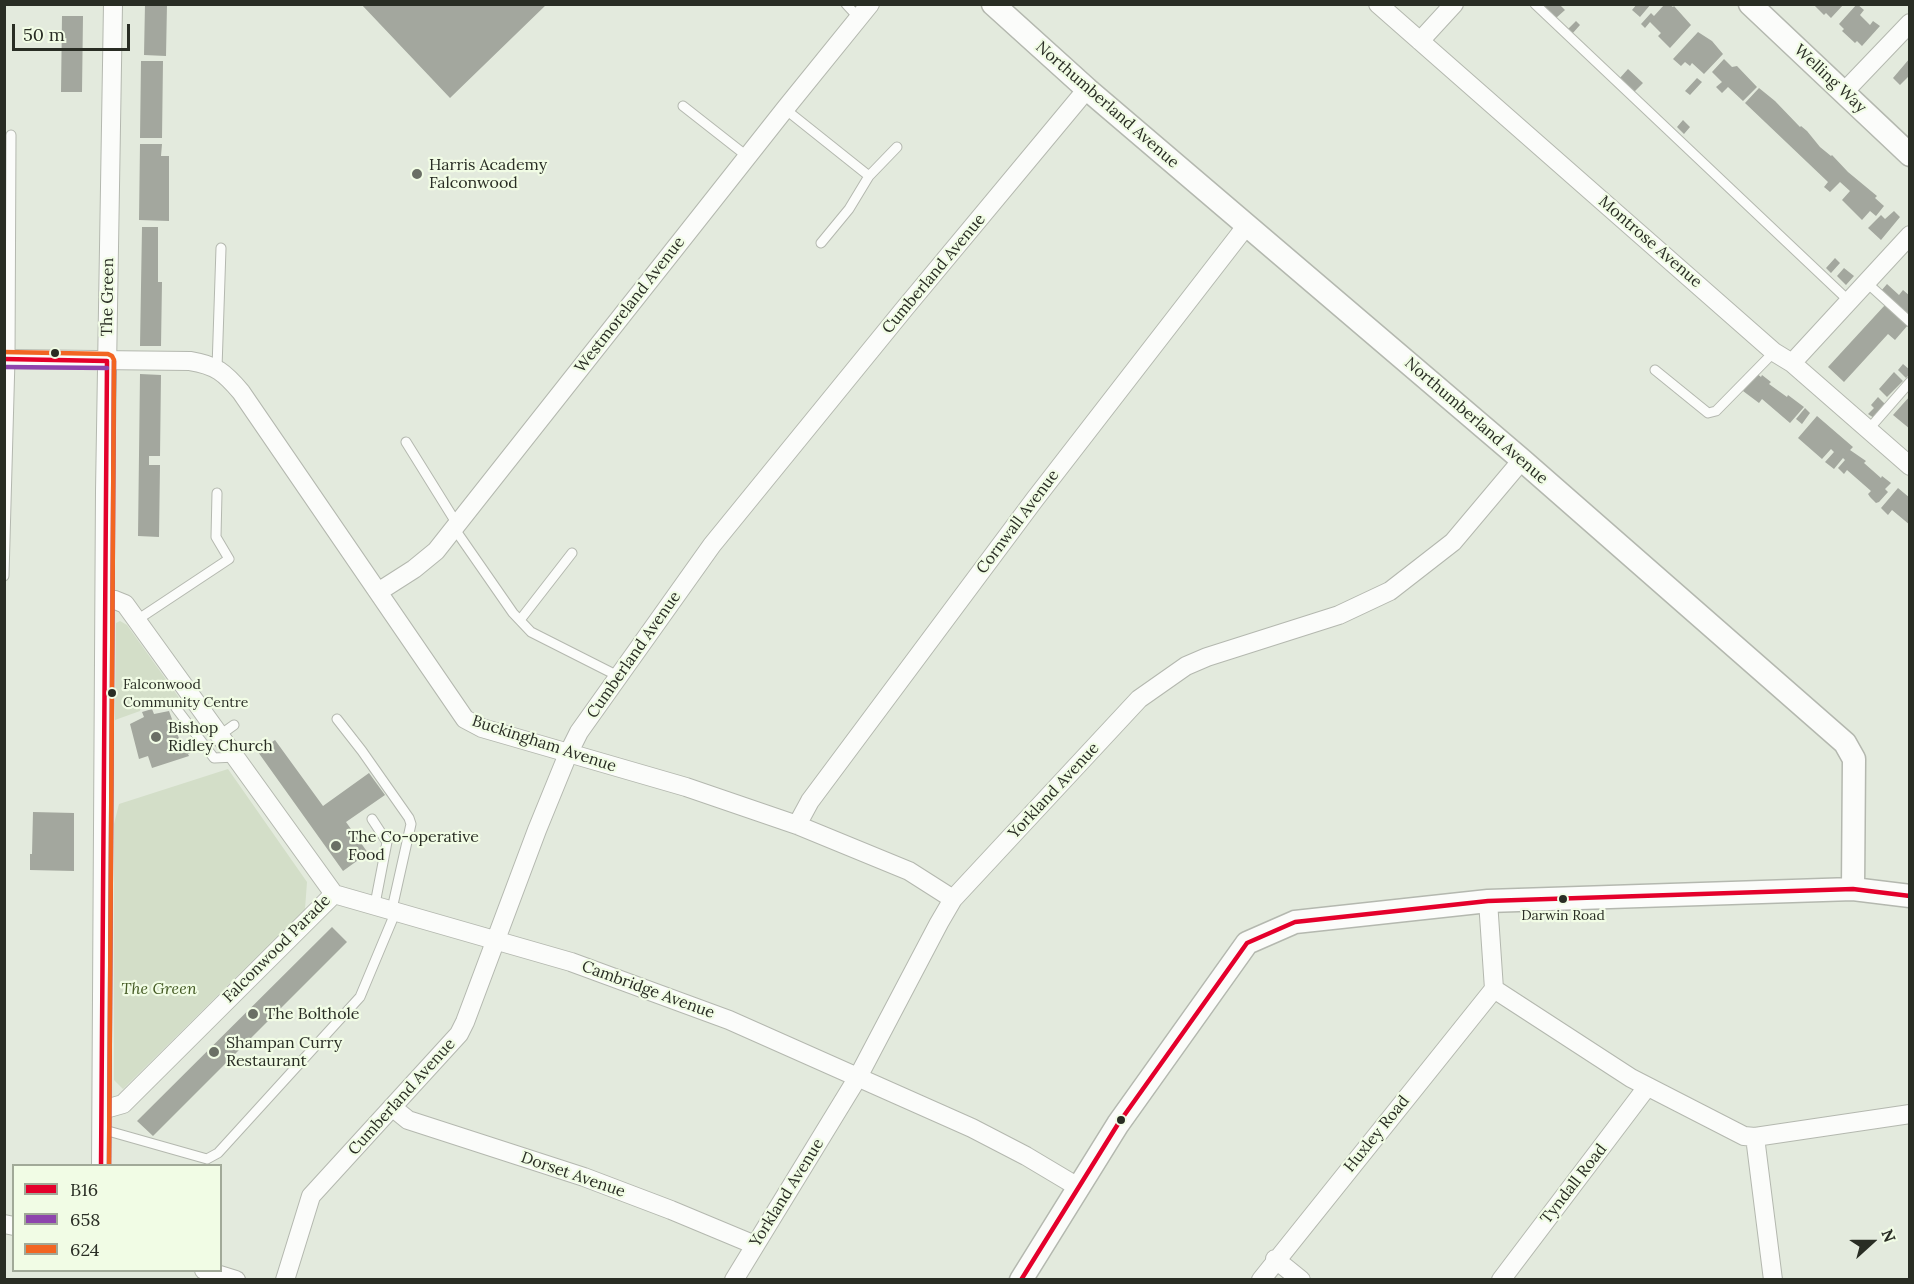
<!DOCTYPE html>
<html>
<head>
<meta charset="utf-8">
<style>
	body { margin:0 }
	#map { position:relative; width:1914px; height:1284px; overflow:hidden; background:#e3eadd; font-family:Lora,serif }
	canvas { display:block }
	.frame { position:absolute; inset:0; border:6px solid #292d24; pointer-events:none }
	.legend { position:absolute; left:12px; top:1164px; width:210px; height:108px; box-sizing:border-box; background:#f1fce5; border:2px solid #a1a998; margin:0; padding:8px 10px; list-style:none; font-size:18px; color:#292d24 }
	.legend li { display:flex; align-items:center; gap:12px; height:30px }
	.legend b { width:30px; border:2px solid #a1a998 }
	.north { position:absolute; left:1842px; top:1212px; width:60px; height:60px; -webkit-text-stroke:4px #f1fce5; paint-order:stroke; rotate:69deg; font-size:16px; font-weight:700; line-height:24px; text-align:center; color:#292d24 }
	.north::after { content:''; display:block; margin:auto; width:21px; height:27px; background:#292d24; clip-path:polygon(50% 0,100% 100%,50% 72%,0 100%) }
	.scale { position:absolute; left:12px; top:24px; width:118px; height:27px; box-sizing:border-box; border:3px solid #292d24; border-top:0; padding-left:8px; font-size:18px; line-height:21px; white-space:nowrap; color:#292d24; -webkit-text-stroke:4px #f1fce5; paint-order:stroke }
</style>
</head>
<body>
<div id="map">
<canvas width="1914" height="1284"></canvas>
<div class="frame"></div>
<ul class="legend">
<li><b style="height:8px;background:#e4002b"></b>B16</li>
<li><b style="height:8px;background:#8e44ad"></b>658</li>
<li><b style="height:8px;background:#f26522"></b>624</li>
</ul>
<div class="north">N</div>
<div class="scale">50 m</div>
</div>
<script>
const c = document.querySelector('canvas').getContext('2d');
c.lineJoin = 'round';
function paint(path, color) {
  c.fillStyle = color;
  c.fill(path, 'evenodd');
}
function trace(path, color, width, dash) {
  c.strokeStyle = color;
  c.lineWidth = width;
  c.lineCap = dash ? 'butt' : 'round';
  c.setLineDash(dash || []);
  c.stroke(path);
}
function drawText(font, color, halo, rows, align = 'center') {
  c.font = font + ' Lora,serif';
  c.lineWidth = 4.5;
  c.setLineDash([]);
  c.textBaseline = 'middle';
  c.strokeStyle = halo;
  c.fillStyle = color;
  for (const [text, x, y, turn = 0] of rows) {
    c.save();
    c.translate(x, y);
    c.rotate((+turn || 0) * Math.PI / 180);
    c.textAlign = isNaN(turn) ? turn : align;
    if (halo) c.strokeText(text, 0, 0);
    c.fillText(text, 0, 0);
    c.restore();
  }
}
const green = new Path2D(`
	M120,621L127,625L180,699L152,707L145,704L141,706L140,711L115,720L116,623Z
	M228,769L307,882L305,909L123,1089L114,1080V824L119,804Z`);
const building = new Path2D(`
	M145,4H167L166,56L144,55Z
	M361,4H547L450,98Z
	M1542,4H1559L1565,10L1556,18Z
	M1637,4H1651L1640,17L1632,10Z
	M1813,4H1844L1831,18L1826,13L1824,15Z
	M1857,4L1864,10L1860,15L1870,25L1873,21L1880,26L1862,46L1857,41L1855,43L1842,31L1844,29L1839,24Z
	M1664,5H1670L1673,7L1674,6L1691,25L1670,48L1658,36L1661,33L1650,22L1645,28L1641,24L1651,13L1654,16Z
	M62,16H83L82,92H61Z
	M1576,21L1580,25L1572,34L1567,30Z
	M1698,32L1712,41L1723,54L1704,74L1692,63L1690,66L1685,62L1681,66L1673,59Z
	M1910,58V78L1908,77L1900,85L1893,78Z
	M1724,59L1732,67L1737,66L1757,87L1743,101L1728,87L1722,93L1716,87L1722,82L1712,72Z
	M141,61H163L162,138H140Z
	M1628,69L1643,83L1634,92L1619,79Z
	M1697,78L1702,82L1690,95L1685,91Z
	M1759,88L1775,101L1800,127L1801,126L1807,131L1820,147L1831,156L1832,155L1848,172L1877,196L1875,198L1884,206L1876,216L1870,211L1862,220L1842,200L1850,191L1840,182L1830,192L1824,187L1828,182L1745,103Z
	M1683,120L1690,127L1684,134L1677,127Z
	M140,144H162L161,156H169V221L139,220Z
	M1894,211L1900,217L1881,240L1868,228L1881,215L1885,219Z
	M142,227H158V282H162L161,346H140Z
	M1835,258L1840,263L1831,273L1826,268Z
	M1844,268L1854,276L1846,285L1837,276Z
	M1887,284L1899,295L1903,290L1910,296V317L1881,291Z
	M1885,305L1908,325L1895,340L1888,334L1844,382L1828,367Z
	M1903,364L1910,370V374L1906,378L1898,370Z
	M1894,372L1903,381L1887,397L1879,389Z
	M1756,373L1761,377L1762,375L1771,382L1769,384L1787,397L1788,395L1804,407L1790,423L1762,399L1759,403L1743,391Z
	M140,374L161,375L160,456H149V465H160L159,537L138,536Z
	M1910,396V429L1893,415Z
	M1878,397L1886,405L1874,418L1868,414L1874,408L1871,405Z
	M1805,408L1810,413L1802,424L1796,419Z
	M1817,416L1853,447L1850,450L1866,461L1864,463L1881,478L1882,476L1891,483L1885,489L1888,492L1879,502L1876,503L1870,497L1868,494L1871,491L1847,470L1844,474L1838,468L1845,460L1843,458L1834,469L1825,462L1834,452L1831,449L1822,459L1798,438Z
	M1898,488L1910,498V525L1892,510L1888,515L1881,508Z
	M152,709L154,714L169,711L181,744L192,740L195,751L188,754L189,756L152,768L148,756L139,759L130,724L144,717L142,712Z
	M275,740L323,806L369,773L385,795L346,822L368,853L343,871L258,752Z
	M33,812L74,813V871L30,870V854H32Z
	M332,927L347,942L153,1136L137,1121Z`);
const service = new Path2D(`
	M846,4L858,17
	M1535,4L1849,301
	M683,106L748,157
	M785,109L869,176L897,147
	M821,243L849,209L869,176
	M1866,282L1910,322
	M217,368L221,248
	M1655,370L1708,413L1716,411L1774,352
	M1868,430L1910,382
	M406,442L457,524
	M454,528L513,613L531,632L618,676
	M4,576L10,359L11,135
	M137,620L229,559L216,537L217,493
	M520,620L572,553
	M176,708L214,758L236,757
	M337,719L362,751L409,818L411,824L392,909
	M220,735L234,725
	M372,819L387,842L375,904
	M101,1129L207,1159L218,1153L360,997L396,911`);
const minor = new Path2D(`
	M1378,4L1774,352L1792,363L1910,466
	M1420,41L1454,4
	M1844,92L1910,23
	M4,359L190,361C216,365 225,373 241,392L465,719L482,728L686,787L797,825L909,871L953,899
	M1792,363L1910,235
	M378,592L414,569L436,551L785,109L870,4
	M105,599L115,600L125,604L334,894L571,962L729,1020L972,1128L1026,1156L1078,1187
	M797,825L810,801L1035,499L1247,225
	M1488,901L1494,989
	M1494,989L1631,1078L1744,1136L1755,1137L1910,1114
	M392,1107L408,1120L584,1177L671,1210L755,1245
	M102,1110L123,1104L334,894
	M1755,1137L1773,1280
	M101,1166L105,491L113,4
	M4,1224L14,1226
	M1275,1259L1301,1280
	M204,1270L236,1280
	M285,1280L311,1196L459,1034L465,1022L537,830L568,754L579,732L712,545L905,308L1087,89
	M734,1280L858,1077L939,923L953,899L1139,699L1186,666L1207,657L1339,615L1390,591L1453,542L1522,460
	M1261,1280L1494,989
	M1501,1280L1647,1087`);
const tertiary = new Path2D(`
	M993,4L1087,89L1522,460L1845,743L1854,759L1853,889
	M1750,4L1910,155
	M1021,1280L1118,1124L1247,943L1295,922L1488,901L1853,889L1910,896`);
const bus1 = new Path2D(`
	M4,359L107,361
	M101,1166L107,361
	M1021,1280L1118,1124L1247,943L1295,922L1488,901L1853,889L1910,896`);
const bus2 = new Path2D(`
	M4,367L107,368
	M109,1166L114,361`);
const bus3 = new Path2D(`
	M4,352L108,354L112,356L114,360L109,1166`);
const markers = [
	[417,174,6,"#6a6f65"],
	[55,353,5,"#292d24"],
	[112,693,5,"#292d24"],
	[156,737,6,"#6a6f65"],
	[336,846,6,"#6a6f65"],
	[1563,899,5,"#292d24"],
	[253,1014,6,"#6a6f65"],
	[214,1052,6,"#6a6f65"],
	[1121,1120,5,"#292d24"]
];
const busNames = [
	["Falconwood",123,685],
	["Community Centre",123,703],
	["Darwin Road",1563,916,"center"]
];
const streetNames = [
	["Welling Way",1830,79,43],
	["Northumberland Avenue",1107,105,41],
	["Montrose Avenue",1650,242,41],
	["Cumberland Avenue",934,274,-50],
	["The Green",108,297,-89],
	["Westmoreland Avenue",630,305,-52],
	["Northumberland Avenue",1476,421,41],
	["Cornwall Avenue",1018,522,-53],
	["Cumberland Avenue",634,655,-55],
	["Buckingham Avenue",544,744,18],
	["Yorkland Avenue",1054,791,-47],
	["Falconwood Parade",277,949,-45],
	["Cambridge Avenue",648,990,20],
	["Cumberland Avenue",402,1097,-48],
	["Huxley Road",1377,1134,-51],
	["Dorset Avenue",573,1175,19],
	["Tyndall Road",1574,1184,-52],
	["Yorkland Avenue",787,1193,-58]
];
const poiNames = [
	["Harris Academy",429,165],
	["Falconwood",429,183],
	["Bishop",168,728],
	["Ridley Church",168,746],
	["The Co-operative",348,837],
	["Food",348,855],
	["The Bolthole",265,1014],
	["Shampan Curry",226,1043],
	["Restaurant",226,1061]
];
const parkNames = [
	["The Green",159,989]
];
paint(green, '#d3dec8');
paint(building, '#a3a79e');
trace(service, '#b4b8af', 11);
trace(minor, '#b4b8af', 20);
trace(tertiary, '#b4b8af', 25);
trace(service, '#fbfcfa', 9);
trace(minor, '#fbfcfa', 18);
trace(tertiary, '#fbfcfa', 22);
trace(bus1, '#e4002b', 4.5);
trace(bus2, '#8e44ad', 4.5);
trace(bus3, '#f26522', 4.5);
for (const [x, y, r, color] of markers) {
  const dot = new Path2D();
  dot.arc(x, y, r, 0, 2 * Math.PI);
  c.fillStyle = color;
  c.fill(dot);
  trace(dot, '#f1fce5', 2);
}
drawText('14px', '#292d24', '#f1fce5', busNames, 'left');
drawText('16px', '#292d24', '#f1fce5', streetNames);
drawText('16px', '#292d24', '#f1fce5', poiNames, 'left');
drawText('italic 16px', '#455b25', '#f1fce5', parkNames);
</script>
</body>
</html>
